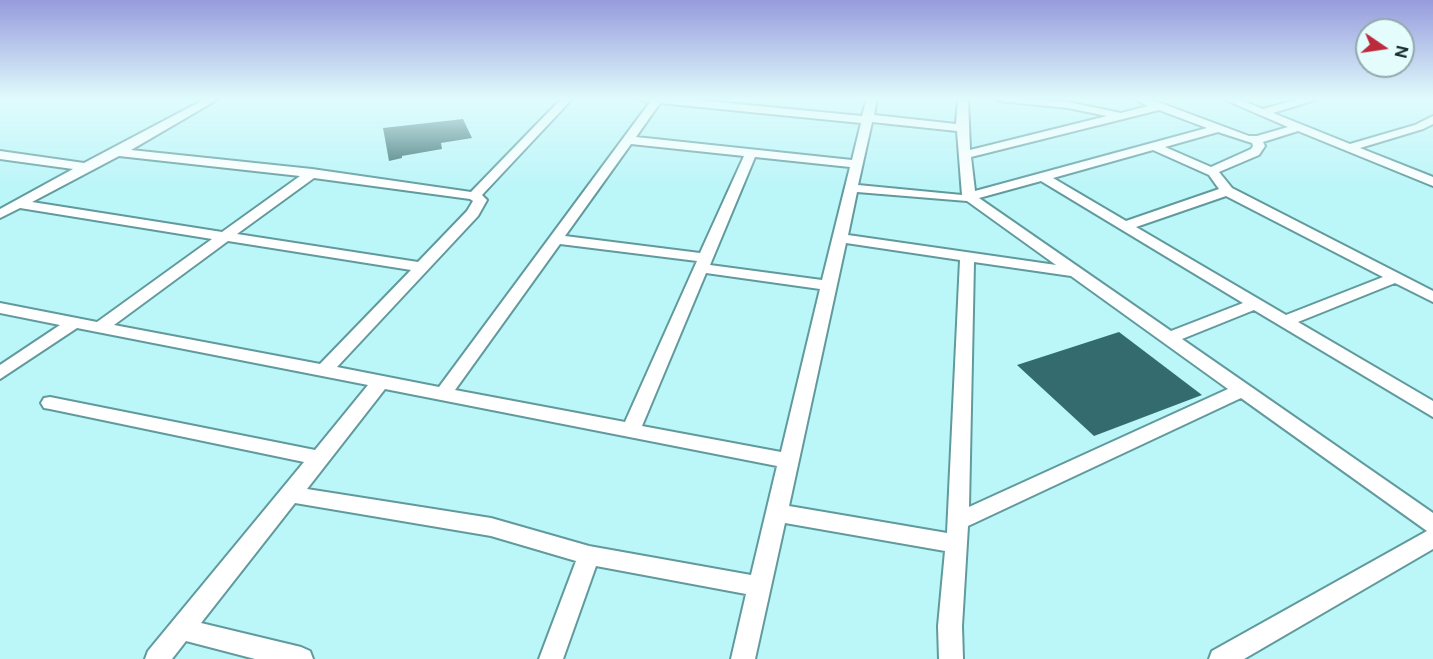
<!DOCTYPE html>
<html>
<head>
<meta charset="utf-8">
<style>
	body { margin:0 }
	#map { position:relative; width:1433px; height:659px; overflow:hidden; background:#bbf6f9; font-family:"Public Sans",sans-serif }
	canvas { display:block }
	.north { position:absolute; left:1355px; top:18px; width:60px; height:60px; box-sizing:border-box; background:#e5fcfd; border:2px solid #92aaab; border-radius:50%; rotate:103deg; font-size:16px; font-weight:700; line-height:24px; text-align:center; color:#162e2f }
	.north::after { content:''; display:block; margin:auto; width:21px; height:27px; background:#bc2b3c; clip-path:polygon(50% 0,100% 100%,50% 72%,0 100%) }
</style>
</head>
<body>
<div id="map">
<canvas width="1433" height="659"></canvas>
<div class="north">N</div>
</div>
<script>
const c = document.querySelector('canvas').getContext('2d');
c.lineJoin = 'round';
function paint(path, color) {
  c.fillStyle = color;
  c.fill(path, 'evenodd');
}
function trace(path, color, width, dash) {
  c.strokeStyle = color;
  c.lineWidth = width;
  c.lineCap = dash ? 'butt' : 'round';
  c.setLineDash(dash || []);
  c.stroke(path);
}
const building = new Path2D(`
	M463,119L472,138L441,143L442,149L402,156V158L389,161L383,128Z
	M1119,332L1202,395L1094,436L1017,365Z`);
const street = new Path2D(`
	M207,98H220L131,150L312,169L471,192L562,98H573L482,195L487,200L478,216L337,367L439,387L650,102L635,98H675L862,116L867,98H877L874,115L956,124L958,98H968L970,150L1107,116L1068,108L999,101L994,98L1068,102L1121,113L1148,106L1132,98H1147L1249,136H1257L1288,127L1221,98H1236L1263,109L1303,98H1321L1273,113L1350,144L1415,125L1433,116V124L1423,129L1360,148L1433,177V186L1298,131L1263,142L1265,146L1259,155L1219,172L1232,188L1433,291V302L1395,283L1298,322L1433,401V417L1254,310L1182,339L1433,513V549L1244,659H1209L1212,651L1427,531L1241,398L968,526L962,626L963,659H939L938,626L945,551L785,523L755,659H731L746,594L596,566L563,659H539L576,561L491,536L295,503L201,623L301,647L310,651L313,659H255L186,641L172,659H145L148,651L304,462L50,409L44,408L41,403L44,398L50,397L315,450L368,385L77,328L0,379V365L60,325L0,313V303L97,322L212,239L20,208L0,218V209L73,169L0,159V151L84,163ZM660,103L861,123L852,160L636,137ZM1159,110L1207,128L975,191L971,157ZM872,122L957,131L962,195L858,185ZM1218,132L1252,143L1253,146L1251,149L1211,167L1165,147ZM631,144L744,156L700,253L565,236ZM1153,150L1209,175L1219,189L1126,221L1053,178ZM119,156L300,176L222,232L32,202ZM755,157L850,167L822,280L710,265ZM314,178L470,199L473,201L467,211L418,262L237,234ZM1041,181L1243,303L1171,331L979,198ZM857,192L967,201L1056,265L848,235ZM1226,196L1383,277L1286,315L1136,227ZM228,241L411,270L320,364L114,325ZM846,243L960,260L947,533L789,506ZM560,244L697,261L625,422L455,390ZM974,262L1071,276L1228,389L969,507ZM706,273L820,289L781,452L642,426ZM385,389L777,466L751,575L589,546L491,518L307,489Z`);
paint(building, '#346b6e');
trace(street, '#619a9d', 4);
paint(street, '#fff');
const sky = c.createLinearGradient(0, 0, 0, 190);
sky.addColorStop(0, '#979bdd');
sky.addColorStop(0.52, '#e0fbfc');
sky.addColorStop(1, '#e0fbfc00');
c.fillStyle = sky;
c.fillRect(0, 0, 1433, 190);
</script>
</body>
</html>
